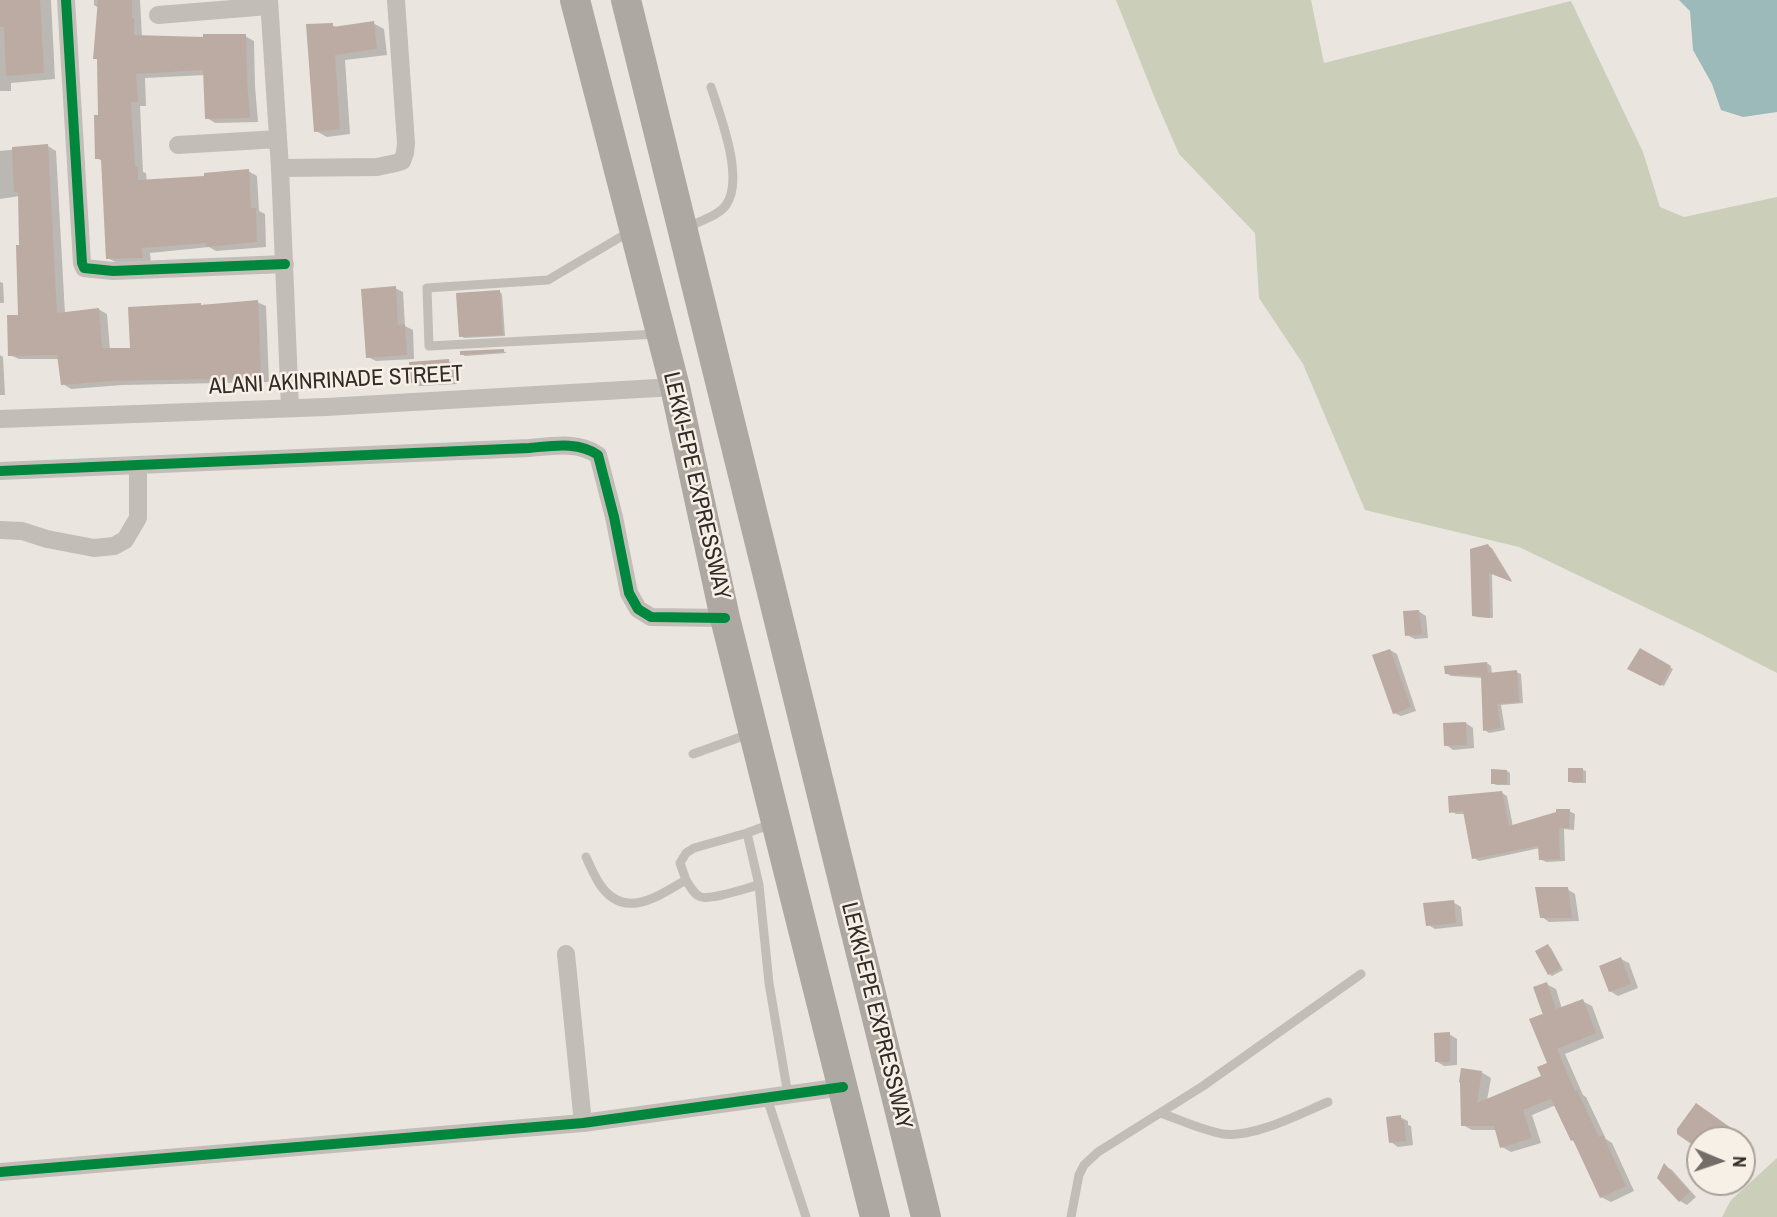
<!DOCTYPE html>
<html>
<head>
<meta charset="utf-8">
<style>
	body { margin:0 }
	#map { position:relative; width:1777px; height:1217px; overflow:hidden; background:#eae5df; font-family:"Archivo Narrow",sans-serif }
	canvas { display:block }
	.north { position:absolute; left:1686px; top:1126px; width:70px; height:70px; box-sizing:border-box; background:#f7f0e6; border:2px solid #a9a19a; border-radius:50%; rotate:92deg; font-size:19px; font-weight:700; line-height:28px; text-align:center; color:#332b27 }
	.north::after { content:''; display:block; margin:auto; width:24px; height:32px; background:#736c67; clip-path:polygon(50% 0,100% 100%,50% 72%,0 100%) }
</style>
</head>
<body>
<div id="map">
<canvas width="1777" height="1217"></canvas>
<div class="north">N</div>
</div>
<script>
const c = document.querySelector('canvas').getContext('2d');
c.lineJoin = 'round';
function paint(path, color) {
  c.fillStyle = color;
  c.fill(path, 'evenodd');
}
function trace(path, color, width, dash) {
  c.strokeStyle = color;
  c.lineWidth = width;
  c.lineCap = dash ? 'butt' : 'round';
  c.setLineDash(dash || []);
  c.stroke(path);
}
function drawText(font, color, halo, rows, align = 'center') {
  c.font = font + ' "Archivo Narrow",sans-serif';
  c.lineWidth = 5;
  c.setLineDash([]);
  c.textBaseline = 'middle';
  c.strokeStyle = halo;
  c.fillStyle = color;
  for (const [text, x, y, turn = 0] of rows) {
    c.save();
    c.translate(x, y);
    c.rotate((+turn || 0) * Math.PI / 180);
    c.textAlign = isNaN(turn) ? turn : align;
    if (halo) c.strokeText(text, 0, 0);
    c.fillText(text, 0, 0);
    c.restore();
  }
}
const green = new Path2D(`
	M1116,0H1311L1324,63L1571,1L1643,152L1660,207L1684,217L1777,197V673L1701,634L1519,547L1365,510L1303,364L1259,298L1255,233L1179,154L1156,101Z
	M1777,1158V1217H1722L1731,1200Z`);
const water = new Path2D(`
	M1679,0H1777V112L1743,117L1721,110L1712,84L1693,50L1690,11Z`);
const shadow = new Path2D(`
	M0,0H51L55,79L11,83V91H0Z
	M94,0H140L142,37L204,39L245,36L254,41L255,86L258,122L215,123L207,118L205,75L145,78L146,106H140L143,172L146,173L147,182L206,177L248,171L257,176L259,211L265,214L266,247L216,251L209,247L150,253L151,263H117L108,258L102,161L97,158L100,117L99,60L94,58L99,8L94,5Z
	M373,23L384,29L387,55L345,60L350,134L327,137L316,131L332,25L338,28Z
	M48,146L56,151L65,314L98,309L107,314L110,350H132L201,305L257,302L266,306L269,382L122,385L71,389L63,384L60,359H19L10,355L21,320L20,196L0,199V151Z
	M0,282L3,283L4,303H0Z
	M395,288L403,292L405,326L413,330L414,359L376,361L368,357Z
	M499,292L502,294L505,336L464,338L461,336Z
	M503,351L507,353L465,356L462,354Z
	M0,355L3,357L5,395H0Z
	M448,361L456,366L457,384L419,386L412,382Z
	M1488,546L1492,548L1512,581L1492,573L1493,618L1477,617L1474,615Z
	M1418,611L1426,616L1428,638L1415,639L1407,635Z
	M1390,650L1397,654L1416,711L1401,716L1394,713Z
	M1641,651L1673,669L1664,686L1630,668Z
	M1487,663L1491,666L1492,674L1516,672L1521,674L1523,703L1501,705L1505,730L1489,733L1485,730L1482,678L1451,676L1446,673Z
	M1466,723L1473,728L1474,748L1453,750L1446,745Z
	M1583,770L1586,771V783H1573L1570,781Z
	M1507,771L1510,773V785H1496L1493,783Z
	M1502,793L1507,796L1513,827L1569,811L1575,814L1574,830L1564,829L1565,861L1546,862L1540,859V848L1479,861L1474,858L1465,814H1456L1451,811Z
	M1567,889L1575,894L1579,921L1549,922L1542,917Z
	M1453,902L1461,907L1463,926L1435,929L1427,924Z
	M1548,946L1551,948L1563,970L1552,976L1549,974Z
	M1621,959L1629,963L1638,988L1618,996L1610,991Z
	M1546,984L1556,989L1562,1009L1582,1001L1592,1006L1604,1038L1565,1054L1583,1095L1586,1097L1606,1139L1612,1143L1634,1191L1611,1202L1601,1197L1576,1142L1572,1140L1556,1105L1532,1115L1541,1143L1511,1152L1502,1147L1497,1130H1472L1463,1125L1481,1072L1491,1078L1487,1100L1544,1077L1549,1064L1546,1018Z
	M1449,1034L1457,1039V1065L1444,1066L1436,1061Z
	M1708,1112L1751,1143L1742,1156V1140H1700V1148L1677,1132Z
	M1400,1117L1408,1121V1125L1411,1126L1413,1145L1398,1147L1391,1142Z
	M1665,1166L1672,1170L1696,1197L1687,1205L1680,1201Z`);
const building = new Path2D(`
	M0,0H40L44,73L6,76L4,27H0Z
	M98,0H132V18H134V35L203,37V34H246L247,80L250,118L205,119L203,70L136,74L138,102H131L135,167H138V180L204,176V173L249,169L251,208H256L257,242L206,247V243L142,248L143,258L106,259L101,159H95L94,115H98L97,59H93Z
	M374,21L377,49L335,55L340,129L314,132L306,24L333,23V27Z
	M48,144L57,313L99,308L102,348H130L128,307L201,303V305L258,300L261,378L112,381L61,385L57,355L8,356L7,315H18L16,245H19L18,192H14L12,147Z
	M396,286L398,325L405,324L407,355L366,358L361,289Z
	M500,290L503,335L459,337L456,293Z
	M504,349V352L460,355V351Z
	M449,359L450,380L410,383L409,362Z
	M1488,544L1512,582L1489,573L1490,618L1472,616L1470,549Z
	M1419,610L1422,634L1405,636L1403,611Z
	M1640,648L1671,666L1661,686L1627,669Z
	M1390,649L1411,707L1393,714L1372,655Z
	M1487,662L1488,673L1517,670L1519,702L1497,704L1501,728L1483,731L1481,676L1445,674L1444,666Z
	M1466,722L1467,745L1444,746L1443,723Z
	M1568,768H1583V782H1568Z
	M1491,769L1507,770V784H1491Z
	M1502,791L1509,826L1556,812V809H1570L1569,828H1559L1560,859L1539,860L1538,846L1472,859L1463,811L1449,813L1448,796Z
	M1535,887H1568L1572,918H1540Z
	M1454,900L1456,923L1426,926L1423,903Z
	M1548,944L1561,968L1548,975L1535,951Z
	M1621,957L1631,984L1609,992L1599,966Z
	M1547,982L1556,1009L1583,999L1596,1033L1557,1049L1575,1091L1577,1090L1599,1137L1603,1135L1626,1186L1600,1198L1573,1140L1571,1141L1551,1099L1523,1110L1532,1138L1500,1148L1494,1126H1461L1460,1083L1459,1082L1461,1068L1482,1071L1477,1103L1541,1076L1537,1067L1547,1063L1529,1019L1542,1014L1543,1015L1533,987Z
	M1450,1032V1062H1435L1434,1033Z
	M1696,1103L1748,1140H1700V1150L1677,1134V1129Z
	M1401,1115V1120H1404L1406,1141L1389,1143L1386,1117Z
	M1664,1163L1690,1192L1679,1202L1657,1178Z`);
const service = new Path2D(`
	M688,227C700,221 718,216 726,205C745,178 720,116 711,87
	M629,232L548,280L427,288L429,346L658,334
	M693,754L749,734
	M747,833L759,885L769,983L788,1095
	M586,857C590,866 594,875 599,883C623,921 657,897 686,880L680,863L686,853L694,848L747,833L771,824
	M686,880C690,886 694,895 701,897C713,900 746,888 759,885
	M767,1098L806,1217
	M1160,1113C1181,1120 1201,1130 1223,1134C1254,1138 1299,1114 1328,1102
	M1071,1217L1079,1175L1084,1165L1098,1152L1203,1086L1361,974`);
const minor = new Path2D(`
	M66,0L82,263L84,268L113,271L285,264
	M269,0L280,168L290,408
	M158,15L269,6
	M178,145L278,139
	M280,168L377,167L396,163L402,161L405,153L406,143L396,0
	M0,419L326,407L675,387
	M0,471L529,448C552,446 578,441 598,455L614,517L629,593L638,609L651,617L725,618
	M0,530L22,531L47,539L94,548L114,546L125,540L138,518V465
	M566,954L583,1123
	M0,1172L583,1123L843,1087`);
const trunk = new Path2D(`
	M575,0L675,387L725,618L875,1217
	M626,0L926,1217`);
const cycleway = new Path2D(`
	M66,0L82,263L84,268L113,271L285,264
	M0,471L529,448C552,446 578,441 598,455L614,517L629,593L638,609L651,617L725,618
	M0,1172L583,1123L843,1087`);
const streetNames = [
	["ALANI AKINRINADE STREET",336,381,-3],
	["LEKKI-EPE EXPRESSWAY",696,486,77],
	["LEKKI-EPE EXPRESSWAY",876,1016,76]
];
paint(green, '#cbcfba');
paint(water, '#9cbaba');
paint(shadow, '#0003');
paint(building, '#bcaba2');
trace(service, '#c3bdb8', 9);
trace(minor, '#c3bdb8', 18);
trace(trunk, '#aea8a2', 30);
trace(cycleway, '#00873e', 10);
drawText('23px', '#332b27', '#f7f0e6', streetNames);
</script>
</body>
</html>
